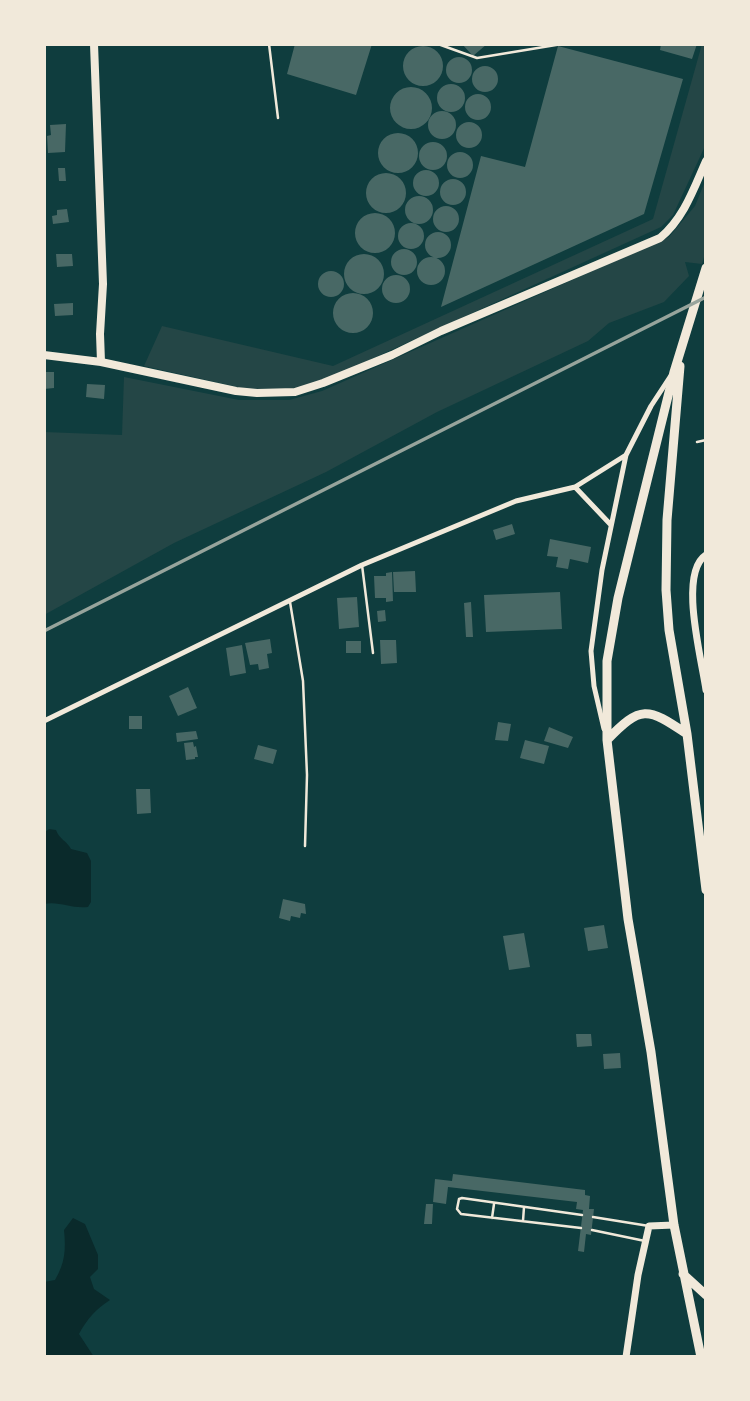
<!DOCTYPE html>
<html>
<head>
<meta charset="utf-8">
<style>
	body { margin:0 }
	#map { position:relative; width:750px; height:1401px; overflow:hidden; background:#0f3d3e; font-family:"Source Sans 3",sans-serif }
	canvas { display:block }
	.frame { position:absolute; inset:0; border:46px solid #f1e9da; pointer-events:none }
</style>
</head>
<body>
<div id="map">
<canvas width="750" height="1401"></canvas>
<div class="frame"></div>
</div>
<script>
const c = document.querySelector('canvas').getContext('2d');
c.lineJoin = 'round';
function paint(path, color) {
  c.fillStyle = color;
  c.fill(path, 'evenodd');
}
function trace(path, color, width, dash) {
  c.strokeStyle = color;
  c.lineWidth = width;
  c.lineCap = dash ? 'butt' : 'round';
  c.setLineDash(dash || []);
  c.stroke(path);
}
const green = new Path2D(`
	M702,44H706V144L673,215L661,227L312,386L292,389L251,390L144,366L162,326L333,366L653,219Z
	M706,179V250L702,264L685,262L689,276L664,302L609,323L588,341L437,412L326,472L174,543L44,615V432L122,435L124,377L239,400H289L322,391L669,237L695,206Z`);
const water = new Path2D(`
	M49,829L56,830C59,839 67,841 71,849L87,853L91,861V902L88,907C71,909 60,901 44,904V833Z
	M73,1218L85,1224L98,1255V1269L90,1277L94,1289L110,1300C96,1309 87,1319 79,1334L94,1357H44V1282L55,1280C65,1263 66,1250 64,1230Z`);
const building = new Path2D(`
	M295,44H372L356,95L287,74Z
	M462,44H487L473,56Z
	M661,44H697L692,59L660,50Z
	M403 66a20 20 0 1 1 40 0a20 20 0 1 1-40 0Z
	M558,46L683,79L644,214L441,307L481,156L525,167Z
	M446 70a13 13 0 1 1 26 0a13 13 0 1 1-26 0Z
	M472 79a13 13 0 1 1 26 0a13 13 0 1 1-26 0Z
	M437 98a14 14 0 1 1 28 0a14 14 0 1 1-28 0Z
	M390 108a21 21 0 1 1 42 0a21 21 0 1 1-42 0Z
	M465 107a13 13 0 1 1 26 0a13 13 0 1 1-26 0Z
	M428 125a14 14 0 1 1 28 0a14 14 0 1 1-28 0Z
	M456 135a13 13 0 1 1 26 0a13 13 0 1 1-26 0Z
	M66,124L65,152L48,153L47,136L51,135L50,125Z
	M378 153a20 20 0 1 1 40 0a20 20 0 1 1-40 0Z
	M419 156a14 14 0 1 1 28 0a14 14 0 1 1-28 0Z
	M447 165a13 13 0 1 1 26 0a13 13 0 1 1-26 0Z
	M58,168H65L66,181H59Z
	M413 183a13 13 0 1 1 26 0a13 13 0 1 1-26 0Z
	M366 193a20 20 0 1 1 40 0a20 20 0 1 1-40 0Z
	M440 192a13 13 0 1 1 26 0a13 13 0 1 1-26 0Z
	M405 210a14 14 0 1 1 28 0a14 14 0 1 1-28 0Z
	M433 219a13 13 0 1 1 26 0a13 13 0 1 1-26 0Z
	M67,209L69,222L53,224L52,216L57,215V210Z
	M355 233a20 20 0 1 1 40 0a20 20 0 1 1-40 0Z
	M398 236a13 13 0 1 1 26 0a13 13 0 1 1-26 0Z
	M425 245a13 13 0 1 1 26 0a13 13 0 1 1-26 0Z
	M391 262a13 13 0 1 1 26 0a13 13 0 1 1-26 0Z
	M56,254H72L73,266L57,267Z
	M344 274a20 20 0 1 1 40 0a20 20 0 1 1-40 0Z
	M417 271a14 14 0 1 1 28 0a14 14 0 1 1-28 0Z
	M318 284a13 13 0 1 1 26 0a13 13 0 1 1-26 0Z
	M382 289a14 14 0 1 1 28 0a14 14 0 1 1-28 0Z
	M333 313a20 20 0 1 1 40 0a20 20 0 1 1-40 0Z
	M73,303V315L55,316L54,304Z
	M44,372H54V388L44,389Z
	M87,384L105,385L104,399L86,397Z
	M512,524L515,534L496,540L493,530Z
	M550,539L591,547L588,563L570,559L568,569L556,567L558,557L547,556Z
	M415,571L416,592H394L393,572Z
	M392,572L393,601L386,602V598H375L374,576H386V573Z
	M560,592L562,629L486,632L484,595Z
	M357,597L359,627L339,629L337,598Z
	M471,602L473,637H466L464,603Z
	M385,610L386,621L378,622L377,611Z
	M270,639L272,653L267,654L269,668L259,670L258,664L250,665L245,643Z
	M380,640H396L397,663L381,664Z
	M346,641H361V653H346Z
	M242,645L246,673L230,676L226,648Z
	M188,687L197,708L178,716L169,696Z
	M129,716H142V729H129Z
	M498,722L511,724L508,741L495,740Z
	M549,727L573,737L568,748L544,741Z
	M196,731L198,739L177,742L176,733Z
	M525,740L549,746L544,764L520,758Z
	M193,742L194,747L196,746L198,757H195V759L186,760L184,743Z
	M258,745L277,750L273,764L254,759Z
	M136,789H150L151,813L137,814Z
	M283,899L305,904L306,914L301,913L300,918L291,916L290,921L279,918Z
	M604,925L608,948L588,951L584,928Z
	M524,933L530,967L509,970L503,936Z
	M576,1034H591L592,1046L577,1047Z
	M620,1053L621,1068L604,1069L603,1054Z
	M453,1174L585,1190V1195L590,1196L589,1209H594L591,1235L586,1234L584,1252L578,1251L583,1210L576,1209L577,1202L448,1187L446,1204L433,1202L435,1179L452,1181Z
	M426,1204H433L432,1224H424Z`);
const service = new Path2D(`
	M269,44L278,118
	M438,44L477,58L562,44
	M584,44H606
	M697,442L706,440
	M362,565L373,653
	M290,602L303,681L307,775L305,846
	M593,1217L649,1226
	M492,1218L494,1204
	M523,1221L524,1207
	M581,1228L461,1214L457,1209L459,1199L462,1198L582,1215
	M592,1230L645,1241`);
const minor = new Path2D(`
	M575,487L611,525
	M44,721L362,565L516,501L575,487L626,455
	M604,729L594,686L591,651L602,570L626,455L651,406L670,377`);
const tertiary = new Path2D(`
	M706,555C678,573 702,660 706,690
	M626,1357L638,1275L649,1226L674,1225`);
const secondary = new Path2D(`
	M94,44L103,284L100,334L101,362
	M44,355L101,362L236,391L257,393L295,392L323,383L392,355L441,331L660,238C684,218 694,188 706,161`);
const trunk = new Path2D(`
	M680,366L667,520L666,590L669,630L687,734L706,890
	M607,740C641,705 647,707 687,734
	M683,1274L706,1295
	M701,1357L674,1225L651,1052L628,919L607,740V661L618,598L674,372L706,268`);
const rail = new Path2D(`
	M44,631L706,297`);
paint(green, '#244646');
paint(water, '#0a2a2b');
paint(building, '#486865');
trace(service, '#f1e9da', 2.5);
trace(minor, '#f1e9da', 5);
trace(tertiary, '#f1e9da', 7);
trace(secondary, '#f1e9da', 8);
trace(trunk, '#f1e9da', 9);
trace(rail, '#97a49c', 3.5);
</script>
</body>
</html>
